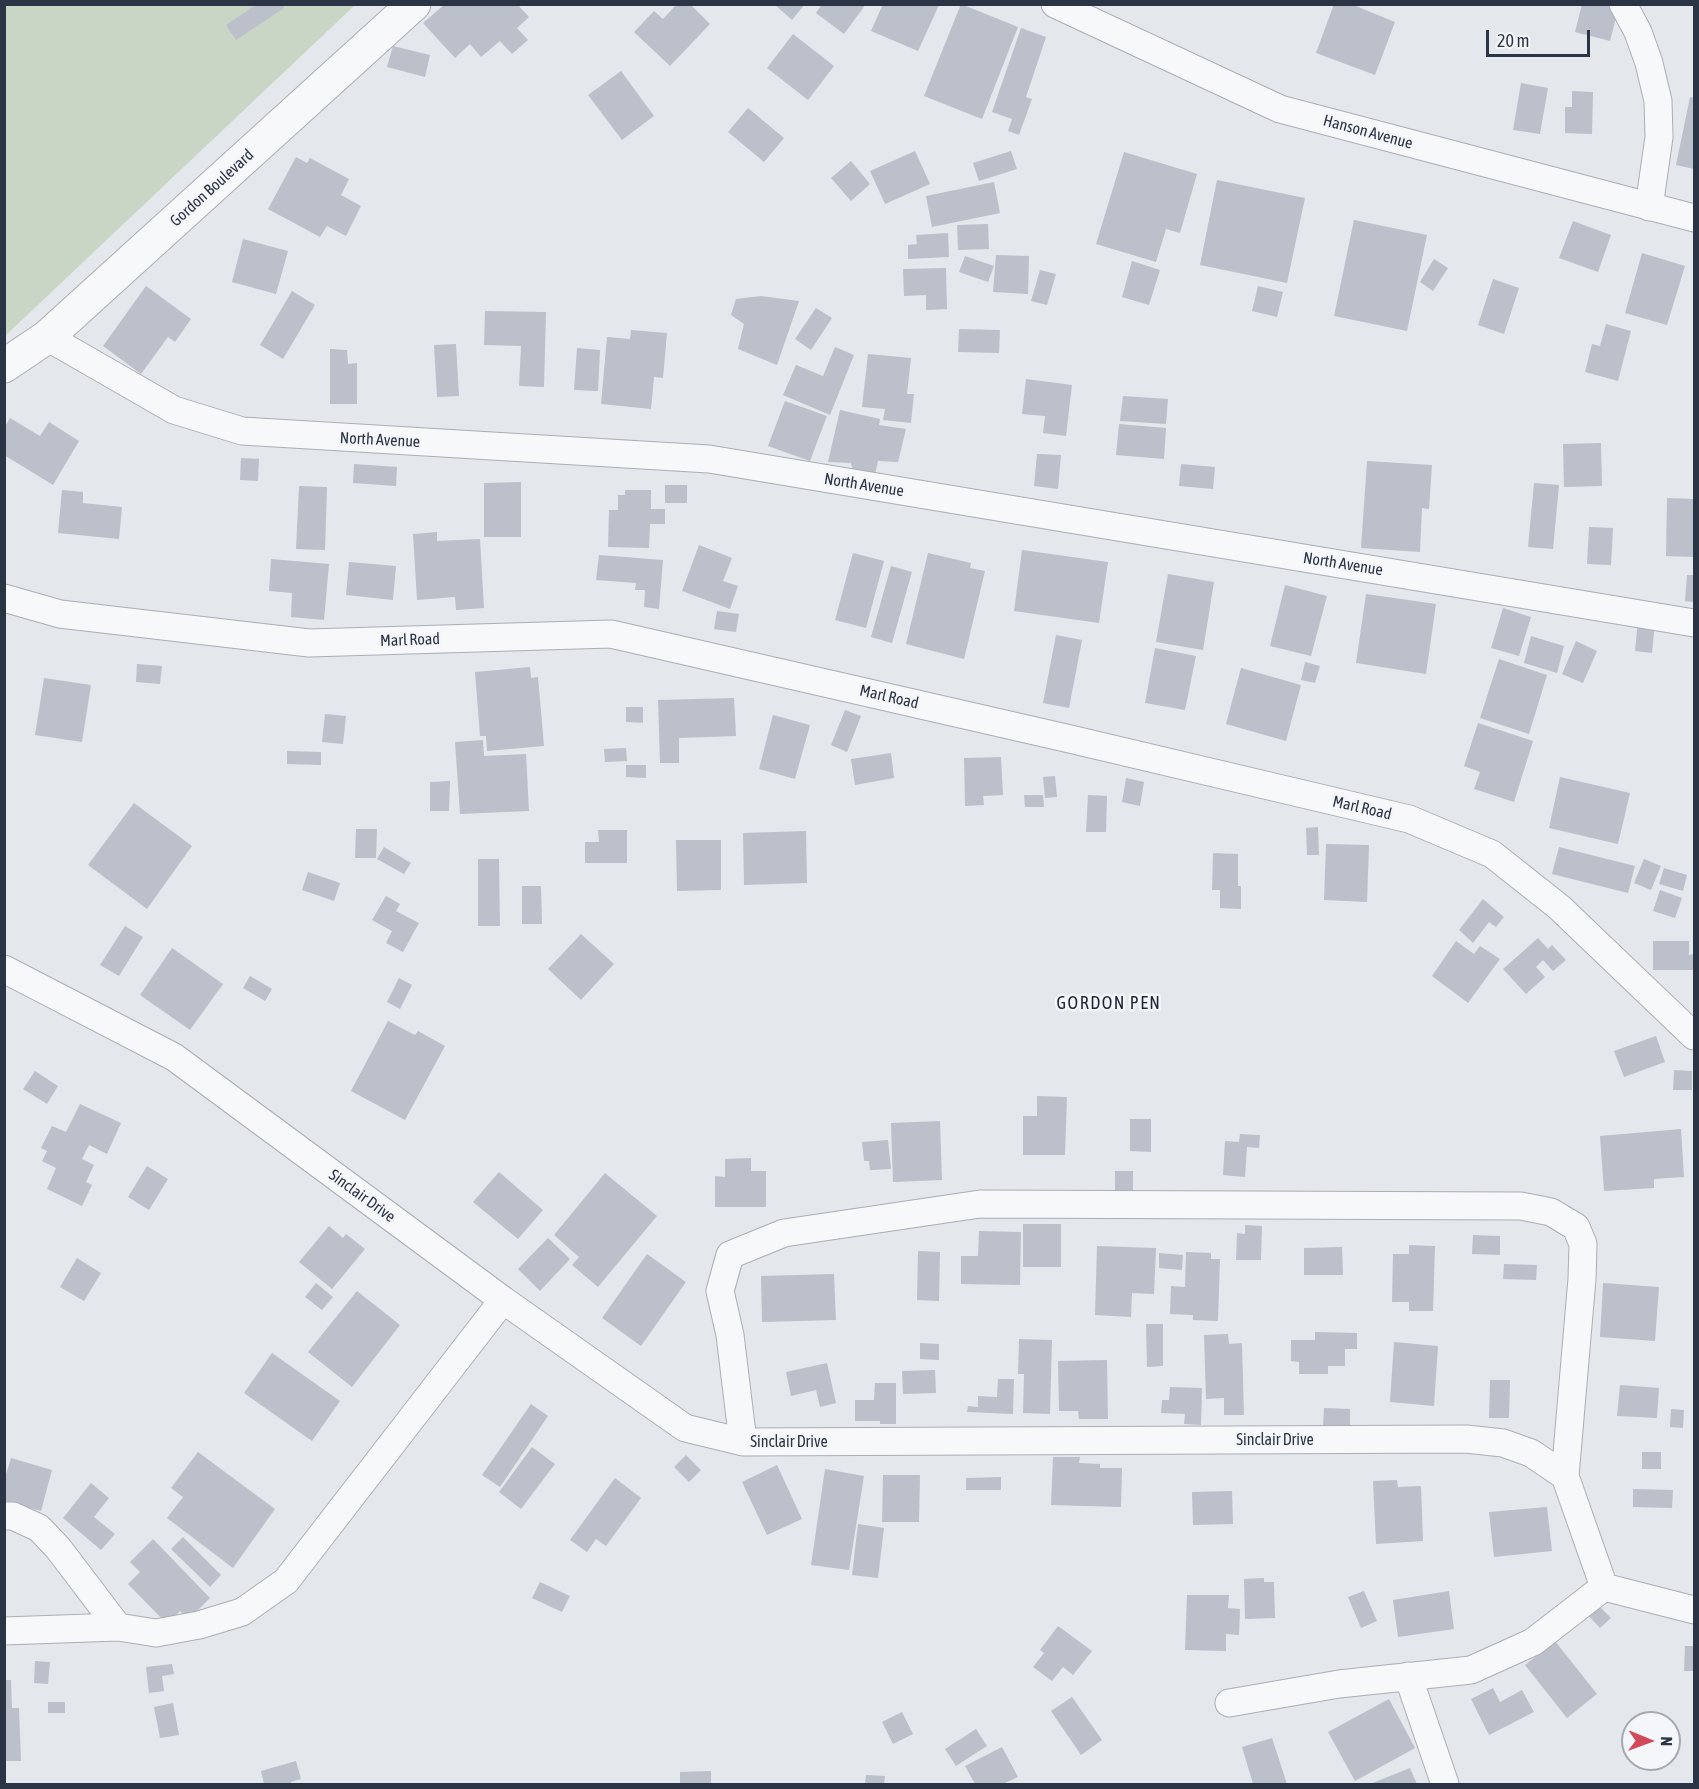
<!DOCTYPE html>
<html>
<head>
<meta charset="utf-8">
<style>
	body { margin:0 }
	#map { position:relative; width:1699px; height:1789px; overflow:hidden; background:#e4e7ec; font-family:"Asap Condensed",sans-serif }
	canvas { display:block }
	.frame { position:absolute; inset:0; border:6px solid #2b3445; pointer-events:none }
	.north { position:absolute; left:1621px; top:1711px; width:60px; height:60px; box-sizing:border-box; background:#f4f6f9; border:2px solid #a4a8b1; border-radius:50%; rotate:91deg; font-size:16px; font-weight:700; line-height:24px; text-align:center; color:#2b3445 }
	.north::after { content:''; display:block; margin:auto; width:21px; height:27px; background:#d1495b; clip-path:polygon(50% 0,100% 100%,50% 72%,0 100%) }
	.scale { position:absolute; left:1486px; top:30px; width:104px; height:27px; box-sizing:border-box; border:3px solid #2b3445; border-top:0; padding-left:8px; font-size:18px; line-height:21px; white-space:nowrap; color:#2b3445; -webkit-text-stroke:4px #f4f6f9; paint-order:stroke }
</style>
</head>
<body>
<div id="map">
<canvas width="1699" height="1789"></canvas>
<div class="frame"></div>
<div class="north">N</div>
<div class="scale">20 m</div>
</div>
<script>
const c = document.querySelector('canvas').getContext('2d');
c.lineJoin = 'round';
function paint(path, color) {
  c.fillStyle = color;
  c.fill(path, 'evenodd');
}
function trace(path, color, width, dash) {
  c.strokeStyle = color;
  c.lineWidth = width;
  c.lineCap = dash ? 'butt' : 'round';
  c.setLineDash(dash || []);
  c.stroke(path);
}
function drawText(font, color, halo, rows, align = 'center') {
  c.font = font + ' "Asap Condensed",sans-serif';
  c.lineWidth = 5;
  c.setLineDash([]);
  c.textBaseline = 'middle';
  c.strokeStyle = halo;
  c.fillStyle = color;
  for (const [text, x, y, turn = 0] of rows) {
    c.save();
    c.translate(x, y);
    c.rotate((+turn || 0) * Math.PI / 180);
    c.textAlign = isNaN(turn) ? turn : align;
    if (halo) c.strokeText(text, 0, 0);
    c.fillText(text, 0, 0);
    c.restore();
  }
}
const green = new Path2D(`
	M5,5H355L5,336Z`);
const building = new Path2D(`
	M257,4H282L284,8L236,40L226,25Z
	M677,4H690L710,24L670,66L634,32L654,11L663,19Z
	M774,4H805L792,20Z
	M822,4H866L844,34L816,13Z
	M883,4L939,5L918,51L871,31Z
	M961,4L1018,27L982,119L924,96Z
	M1334,4H1351L1395,22L1375,75L1316,53Z
	M1582,4L1619,6L1610,41L1575,32Z
	M444,5H518L529,17L517,28L528,40L512,54L500,41L481,57L470,44L455,58L423,23Z
	M1021,28L1046,37L1026,97L1032,99L1019,135L1008,131L1012,119L992,112Z
	M793,34L834,66L808,100L767,68Z
	M393,46L430,55L425,77L387,67Z
	M621,71L654,116L622,140L588,95Z
	M1521,83L1548,88L1540,134L1513,130Z
	M1572,91L1593,92L1592,134L1565,133V107H1572Z
	M1690,97L1694,98V169L1676,165Z
	M748,108L784,138L764,162L728,132Z
	M915,151L930,184L885,204L870,171Z
	M1011,151L1017,169L979,181L973,163Z
	M1124,152L1197,174L1180,233L1166,229L1156,262L1096,244Z
	M296,157L307,163L310,158L349,179L341,195L361,206L346,236L327,226L320,237L268,209Z
	M851,161L870,184L851,201L831,178Z
	M1217,180L1305,198L1287,283L1200,265Z
	M994,182L1000,213L932,227L926,196Z
	M1354,220L1427,235L1407,331L1334,316Z
	M1573,221L1611,235L1598,272L1559,258Z
	M988,224L989,249L958,250L957,225Z
	M948,233L949,257L908,259V245L917,244L916,235Z
	M243,239L288,251L276,294L232,282Z
	M1642,253L1685,266L1667,325L1625,313Z
	M996,255L1029,256L1028,294L993,292Z
	M965,256L994,266L988,282L959,272Z
	M1434,259L1448,268L1433,291L1420,282Z
	M1132,261L1160,270L1149,305L1122,297Z
	M946,268L947,309L926,310V295L904,296L903,269Z
	M1040,270L1056,274L1047,305L1031,301Z
	M1493,279L1519,288L1504,334L1478,325Z
	M146,286L191,319L175,342L168,337L141,374L103,346Z
	M1258,286L1283,292L1277,317L1252,311Z
	M292,291L315,305L283,359L260,345Z
	M761,296L799,301L777,365L738,349L744,324L731,315L736,299Z
	M816,308L832,318L811,350L795,339Z
	M485,311L546,312L544,387L519,386L521,346L484,345Z
	M1606,324L1631,331L1618,381L1585,372L1592,344L1600,346Z
	M959,329L1000,330L999,353L958,352Z
	M631,330L667,333L663,378L654,377L651,409L601,404L607,337L630,339Z
	M456,344L459,396L437,397L434,345Z
	M835,347L854,355L830,415L783,395L796,365L823,376Z
	M577,348L600,350L598,391L574,390Z
	M330,349L347,350L348,364L357,363V404H330Z
	M868,354L911,358L907,394H914L911,423L883,420L885,409L862,407Z
	M1026,379L1072,385L1066,436L1043,433L1045,416L1022,414Z
	M1123,396L1168,399L1166,424L1120,421Z
	M785,401L827,416L810,461L768,446Z
	M840,410L880,419L879,425L906,429L898,462L878,461L875,474L853,471L851,463L828,462Z
	M10,418L40,436L49,422L79,441L53,485L4,455V428Z
	M1119,424L1166,428L1164,459L1116,455Z
	M1601,443L1602,486L1564,487L1563,444Z
	M1037,454L1061,455L1058,489L1034,486Z
	M241,458L259,459L258,481L240,480Z
	M1367,461L1432,465L1429,509L1422,508L1420,552L1361,548Z
	M354,464L397,467L396,486L353,483Z
	M1181,464L1215,467L1213,489L1179,486Z
	M521,482V537H484V483Z
	M1534,483L1559,485L1553,549L1528,547Z
	M665,485H687V503H665Z
	M299,486L327,487L325,550L296,549Z
	M62,490L83,492V503L122,507L119,539L58,533Z
	M625,490H651V509H665V524H650L649,548L608,547L609,510H618V495H625Z
	M1667,498L1694,499V557L1666,556Z
	M1589,527L1613,528L1611,565L1587,564Z
	M437,532V541L480,539L484,608L456,610L455,597L417,600L413,534Z
	M699,545L732,558L723,581L738,586L730,609L682,591Z
	M1022,550L1108,562L1099,623L1014,611Z
	M853,553L884,561L866,628L835,620Z
	M928,553L971,563L970,568L985,571L964,659L906,644Z
	M599,555L663,560L659,609L644,607L645,590H635L636,583L596,580Z
	M271,559L329,564L324,620L291,617L292,593L269,591Z
	M349,562L396,566L393,600L346,595Z
	M891,566L912,572L892,643L871,637Z
	M1168,574L1214,582L1203,650L1156,642Z
	M1687,575H1694V602L1685,601Z
	M1285,585L1327,596L1311,656L1270,646Z
	M1366,594L1436,604L1426,674L1356,663Z
	M1503,608L1531,617L1519,656L1491,648Z
	M717,611L739,614L736,632L714,629Z
	M1638,620L1655,622L1652,653L1635,651Z
	M1056,635L1082,640L1069,708L1043,703Z
	M1531,636L1564,646L1557,673L1524,663Z
	M1576,641L1597,651L1583,683L1562,674Z
	M1155,648L1196,656L1185,710L1145,703Z
	M1499,659L1547,675L1529,734L1480,718Z
	M1305,662L1320,666L1315,683L1301,680Z
	M137,664L162,666L160,684L136,682Z
	M530,667L531,678L538,677L544,746L487,751L486,736H480L475,672Z
	M1241,668L1301,685L1286,741L1226,724Z
	M44,678L91,685L82,742L35,735Z
	M734,698L736,736L679,738V763H660L658,700Z
	M626,707H643V723L626,722Z
	M845,710L861,716L847,752L831,745Z
	M325,714L346,716L343,744L322,742Z
	M773,715L810,725L795,779L759,769Z
	M1478,723L1533,741L1514,802L1474,789L1480,772L1464,766Z
	M483,740L484,756L526,754L529,811L460,814L455,742Z
	M626,748L627,761L605,762L604,749Z
	M287,751L321,752V765L287,764Z
	M891,753L894,778L855,785L851,759Z
	M1001,757L1003,795L983,796L984,805L965,806L964,758Z
	M626,765H646V778L626,777Z
	M1055,776L1057,797L1045,798L1043,777Z
	M1560,777L1630,793L1618,844L1549,828Z
	M1126,778L1144,782L1140,806L1122,802Z
	M450,781L449,811H430V782Z
	M1024,795H1043L1044,807H1025Z
	M1088,795L1107,796L1106,832H1086Z
	M134,803L192,846L147,909L88,865Z
	M1318,827L1319,855H1307L1306,828Z
	M356,829H377L376,858H355Z
	M598,830H627V863H585V842H599Z
	M806,831L807,883L744,885L743,833Z
	M676,840H721V890L677,891Z
	M1326,844L1369,845L1367,902L1324,900Z
	M384,847L411,863L404,874L377,859Z
	M1559,847L1635,866L1628,893L1552,874Z
	M1213,853L1238,854V886H1241V909L1220,908V890H1212Z
	M478,859H499L500,926H478Z
	M1644,859L1661,866L1651,890L1634,883Z
	M1664,868L1687,875L1683,891L1659,884Z
	M308,872L340,883L334,901L302,890Z
	M522,886H541L542,924H522Z
	M1660,890L1682,898L1675,918L1653,911Z
	M386,896L400,904L396,911L419,923L403,952L386,943L392,931L372,920Z
	M1483,899L1504,917L1496,927L1489,922L1473,943L1459,930Z
	M125,926L143,937L119,976L100,965Z
	M581,934L614,964L581,1000L548,969Z
	M1538,938L1548,949L1552,945L1566,960L1553,971L1543,960L1536,967L1545,977L1526,994L1503,969Z
	M1456,941L1474,954L1480,946L1500,959L1468,1003L1432,976Z
	M1653,941H1689V955L1694,954V970H1653Z
	M172,948L223,984L190,1030L140,995Z
	M250,976L272,989L265,1001L243,988Z
	M399,978L412,985L400,1009L387,1002Z
	M388,1021L415,1035L418,1031L445,1046L405,1120L351,1091Z
	M1656,1036L1665,1062L1624,1077L1614,1051Z
	M1674,1070L1692,1071V1090H1673Z
	M35,1071L58,1086L47,1104L23,1089Z
	M1037,1096L1067,1097L1065,1155H1023V1116H1037Z
	M80,1104L121,1123L107,1154L89,1145L82,1159L94,1165L86,1182L92,1185L82,1206L47,1189L56,1168L42,1161L47,1151L41,1148L52,1126L66,1132Z
	M1130,1119H1151V1152L1130,1151Z
	M940,1121L942,1180L893,1182L891,1123Z
	M1681,1129L1684,1177L1654,1179V1188L1604,1191L1600,1136Z
	M1240,1134L1260,1135L1259,1148L1247,1147L1245,1177L1223,1175L1225,1141L1239,1142Z
	M888,1140L891,1169L870,1170L869,1161H864L862,1142Z
	M751,1158V1171H766V1207H715V1176L725,1177V1159Z
	M147,1166L168,1179L149,1210L128,1197Z
	M1115,1171H1133V1191L1115,1192Z
	M499,1172L543,1210L518,1239L473,1202Z
	M605,1173L657,1216L598,1287L572,1265L579,1257L554,1235Z
	M1023,1224H1061V1267H1023Z
	M1245,1225L1262,1226L1261,1260H1236L1237,1233L1245,1234Z
	M329,1226L343,1238L346,1234L365,1249L332,1289L299,1262Z
	M979,1231L1021,1232L1020,1285L961,1284V1256H978Z
	M1473,1235L1500,1236V1255L1472,1254Z
	M548,1238L570,1259L540,1291L518,1269Z
	M1409,1245L1435,1246L1433,1311H1409V1302H1392L1393,1254H1409Z
	M1097,1246L1156,1248L1154,1294L1132,1293L1131,1317L1095,1315Z
	M1342,1247L1343,1275H1304V1248Z
	M918,1251L940,1252L939,1301L917,1300Z
	M1186,1252L1211,1253V1259H1220L1218,1321L1193,1320V1315L1170,1314L1171,1286L1185,1287Z
	M1159,1253L1183,1255L1182,1270L1159,1268Z
	M647,1254L686,1282L641,1346L602,1318Z
	M77,1258L101,1273L84,1301L60,1287Z
	M1504,1264L1537,1265L1536,1280L1503,1279Z
	M834,1274L836,1320L762,1322L761,1276Z
	M316,1283L333,1297L322,1310L305,1297Z
	M1603,1283L1659,1287L1655,1341L1600,1337Z
	M357,1291L400,1325L352,1387L308,1352Z
	M1146,1324H1163V1366L1147,1367Z
	M1315,1332L1357,1333V1349H1345V1366H1328V1374H1299V1362L1291,1361V1340H1315Z
	M1228,1334L1229,1344L1242,1343L1244,1415H1224V1398L1206,1399L1204,1335Z
	M1019,1339L1052,1340L1050,1414L1023,1413L1024,1374H1018Z
	M1394,1342L1438,1346L1434,1406L1390,1402Z
	M920,1343L939,1344V1360L920,1359Z
	M272,1353L340,1401L312,1441L244,1393Z
	M1107,1360L1108,1419H1079L1078,1411H1059L1058,1361Z
	M827,1363L836,1403L820,1407L816,1390L791,1396L786,1372Z
	M935,1370L936,1393L903,1394L902,1371Z
	M998,1379H1014L1013,1414L967,1412L968,1406L978,1407V1396L997,1397Z
	M1490,1380H1510L1509,1418H1489Z
	M875,1383H896V1424H880V1421H855V1400H874Z
	M1620,1385L1659,1388L1657,1418L1617,1416Z
	M1170,1387L1202,1388L1201,1425L1184,1424L1185,1414L1161,1413L1162,1400H1169Z
	M531,1404L548,1416L500,1487L482,1475Z
	M1324,1408L1350,1409V1427L1323,1426Z
	M1671,1409L1684,1410L1683,1428L1670,1427Z
	M532,1447L555,1464L521,1509L499,1492Z
	M198,1452L275,1509L233,1568L167,1518L183,1497L171,1488Z
	M1642,1452H1661V1469H1642Z
	M686,1455L701,1470L689,1482L674,1467Z
	M1053,1457H1080L1079,1463L1100,1464V1468H1122L1121,1507L1051,1505Z
	M11,1458L52,1470L41,1511L4,1501V1481Z
	M777,1465L802,1519L767,1535L742,1482Z
	M825,1469L864,1476L849,1570L811,1565Z
	M883,1475H920L919,1522H882Z
	M1001,1477V1490H966V1478Z
	M615,1478L641,1498L606,1546L596,1539L587,1552L570,1540Z
	M1397,1480L1398,1487L1421,1486L1423,1541L1376,1544L1373,1481Z
	M91,1483L109,1498L94,1517L115,1534L101,1550L63,1518Z
	M1633,1489L1673,1490L1672,1508L1633,1507Z
	M1232,1491L1233,1524L1193,1525L1192,1492Z
	M1547,1507L1552,1551L1494,1557L1489,1512Z
	M858,1524L884,1528L878,1578L852,1575Z
	M183,1537L221,1575L210,1587L171,1549Z
	M153,1539L210,1598L189,1619L180,1611L167,1624L128,1584L140,1572L130,1562Z
	M1264,1578V1582H1274L1275,1618L1245,1619L1244,1579Z
	M540,1582L570,1596L562,1612L532,1598Z
	M1364,1591L1377,1621L1361,1628L1348,1597Z
	M1449,1591L1454,1629L1398,1637L1393,1600Z
	M1187,1595H1229L1228,1608L1240,1609L1239,1635L1226,1634V1651L1185,1650Z
	M1595,1602L1611,1618L1600,1628L1585,1612Z
	M1058,1626L1092,1651L1073,1675L1063,1667L1052,1681L1033,1667L1044,1653L1040,1650Z
	M1555,1641L1597,1694L1567,1718L1525,1665Z
	M1685,1646H1694V1671H1684Z
	M35,1661L50,1662L48,1684L34,1683Z
	M172,1664L174,1674L162,1676L164,1691L149,1693L146,1667Z
	M5,1680H11L12,1708H19L21,1761H5Z
	M1493,1688L1500,1702L1522,1690L1534,1712L1489,1735L1471,1699Z
	M1072,1697L1102,1740L1081,1755L1051,1711Z
	M1389,1699L1415,1748L1355,1781L1328,1732Z
	M48,1702H65V1713H48Z
	M173,1703L179,1735L160,1738L154,1707Z
	M902,1712L913,1734L893,1744L882,1722Z
	M976,1729L987,1746L956,1766L945,1749Z
	M1272,1738L1287,1784H1253L1242,1747Z
	M1002,1747L1018,1777L1003,1784H975L965,1766Z
	M296,1761L301,1779L291,1782V1784H264L261,1771Z
	M1410,1768L1417,1784H1370Z
	M711,1771V1784H680V1772Z
	M866,1775L885,1776L884,1784H865Z`);
const minor = new Path2D(`
	M1055,4L1280,109L1694,218
	M1623,4L1638,32L1649,63L1658,101L1659,137L1649,207
	M47,337L174,410L242,431L709,459L1694,623
	M4,598L60,614L309,643L611,634L1070,739L1409,819L1492,854L1559,907L1694,1036
	M4,969L174,1057L503,1300L685,1428L743,1442L1466,1439L1503,1443L1531,1453L1565,1476
	M743,1442L730,1335L720,1291L730,1255L784,1233L980,1204L1521,1206L1551,1212L1576,1227L1583,1244L1582,1279L1565,1476L1604,1587L1694,1610
	M4,1516H13L39,1528L58,1548L118,1627
	M4,1631L118,1627L156,1633L199,1625L242,1612L286,1581L503,1300
	M1408,1676L1445,1784
	M1229,1703L1339,1684L1471,1670L1533,1642L1604,1587`);
const tertiary = new Path2D(`
	M4,366L47,337L414,4`);
const streetNames = [
	["Hanson Avenue",1368,132,15],
	["Gordon Boulevard",212,188,-42],
	["North Avenue",380,440,3],
	["North Avenue",864,485,9],
	["North Avenue",1343,564,9],
	["Marl Road",410,640,-2],
	["Marl Road",889,697,13],
	["Marl Road",1362,808,13],
	["Sinclair Drive",362,1196,36],
	["Sinclair Drive",1275,1440],
	["Sinclair Drive",789,1442]
];
const neighbourhoodNames = [
	["GORDON PEN",1109,1003]
];
paint(green, '#c9d6c5');
paint(building, '#bbc0ca');
trace(minor, '#a9aeb7', 29);
trace(tertiary, '#a9aeb7', 35);
trace(minor, '#f7f8fa', 27);
trace(tertiary, '#f7f8fa', 33);
drawText('16px', '#2b3445', '#f4f6f9', streetNames);
c.letterSpacing = '1.5px';
drawText('18px', '#1d2536', '#f4f6f9', neighbourhoodNames);
c.letterSpacing = '0px';
</script>
</body>
</html>
